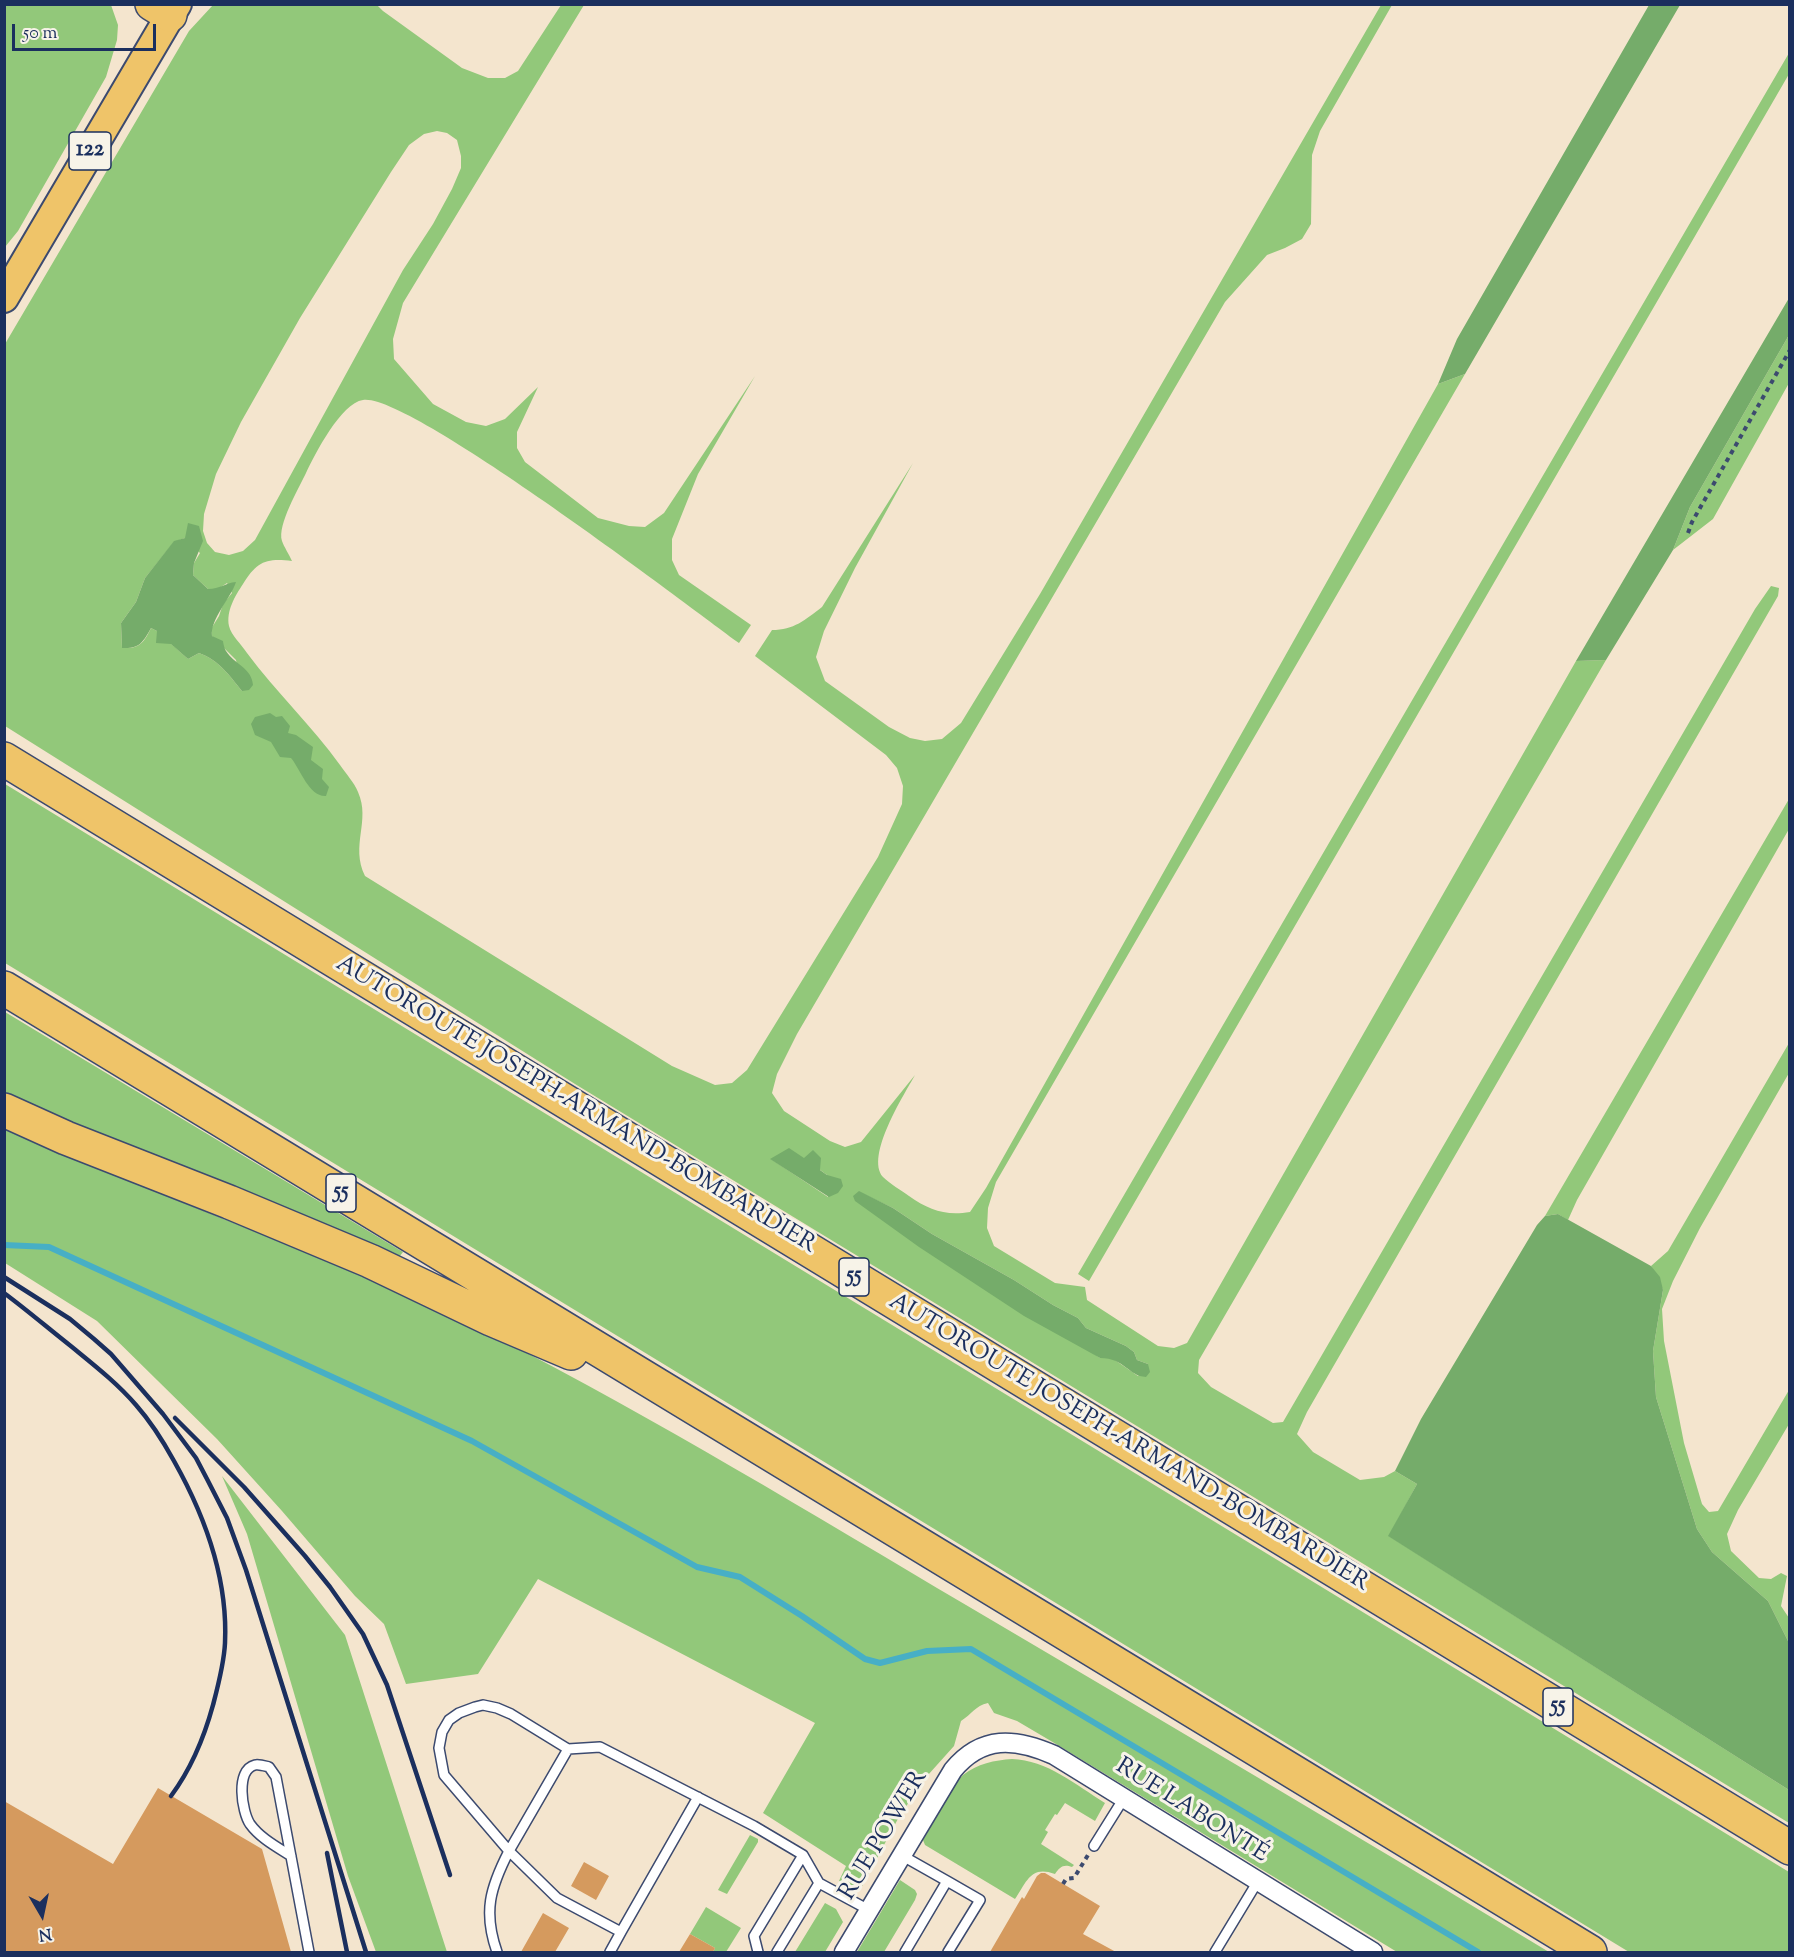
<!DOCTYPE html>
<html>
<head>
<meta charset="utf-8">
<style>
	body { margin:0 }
	#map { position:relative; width:1794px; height:1957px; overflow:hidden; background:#f4e5ce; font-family:"Sorts Mill Goudy",serif }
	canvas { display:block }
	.frame { position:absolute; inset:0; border:6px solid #1b2f5e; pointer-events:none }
	.north { position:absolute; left:12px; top:1885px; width:60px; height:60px; -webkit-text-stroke:4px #f7f3e8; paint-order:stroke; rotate:171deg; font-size:16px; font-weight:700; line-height:24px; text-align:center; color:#1b2f5e }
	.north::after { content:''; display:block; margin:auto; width:21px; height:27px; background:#1b2f5e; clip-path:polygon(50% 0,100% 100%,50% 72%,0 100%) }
	.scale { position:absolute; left:12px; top:24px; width:144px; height:27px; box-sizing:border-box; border:3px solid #1b2f5e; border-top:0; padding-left:8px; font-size:18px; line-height:21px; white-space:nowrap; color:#1b2f5e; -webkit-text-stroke:4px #f7f3e8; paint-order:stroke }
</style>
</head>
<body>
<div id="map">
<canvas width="1794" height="1957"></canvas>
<div class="frame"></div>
<div class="north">N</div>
<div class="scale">50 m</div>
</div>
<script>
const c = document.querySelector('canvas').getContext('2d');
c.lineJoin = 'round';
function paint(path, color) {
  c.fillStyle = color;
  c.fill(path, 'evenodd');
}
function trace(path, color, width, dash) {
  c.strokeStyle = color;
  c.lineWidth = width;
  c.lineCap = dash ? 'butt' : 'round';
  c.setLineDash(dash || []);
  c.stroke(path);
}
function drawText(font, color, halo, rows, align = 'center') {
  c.font = font + ' "Sorts Mill Goudy",serif';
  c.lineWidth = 6;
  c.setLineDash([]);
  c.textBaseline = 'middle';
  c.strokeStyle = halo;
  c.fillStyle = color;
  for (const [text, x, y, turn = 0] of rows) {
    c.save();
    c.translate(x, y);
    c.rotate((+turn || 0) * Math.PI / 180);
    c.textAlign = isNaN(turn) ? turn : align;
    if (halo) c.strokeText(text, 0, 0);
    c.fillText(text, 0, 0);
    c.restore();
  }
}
const green = new Path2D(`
	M4,5H111L118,25L117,40L106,77L18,231L5,247Z
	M213,5H377L383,11L462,68L488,78H505L518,71L561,5H584L403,303L393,339L394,359L433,404L466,422L486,426L505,419L538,387L517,432V448L525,462L598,518L629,526L645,527L664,513L755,376L698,474L672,539V560L679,575L751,625L739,643C687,605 408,392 363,400C341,403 315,454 306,473C299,488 277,525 282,541C284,547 289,554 292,561C265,558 257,562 243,584C235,596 226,611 229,626C231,635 242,645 247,653C276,692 312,726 340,765C346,774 354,782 358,792C371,821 350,845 365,876L672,1066L715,1085L732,1083L747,1070L878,857L902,804L903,786L897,768L886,755L755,656L772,630C794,630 805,620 822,607L913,463L855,568L824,631L816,657L825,681L889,727L910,738L925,741L942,739L961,723L1040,594L1381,5H1392L1320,131L1312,155L1311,224L1302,239L1285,248L1267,255L1225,302L797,1034L777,1074L772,1093L784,1111L830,1141L845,1147L861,1142L915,1075C904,1095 865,1156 883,1177C890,1184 901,1190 909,1196C929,1210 945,1216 970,1212L986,1188L1438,384L1465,374L996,1182L988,1208L987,1228L994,1246L1055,1283L1085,1287L1087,1300L1158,1346L1174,1348L1187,1343L1576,661L1606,660L1199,1360L1198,1373L1211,1387L1273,1423L1283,1422L1755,609L1771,586L1779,588L1778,596L1307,1412L1297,1434L1313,1452L1360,1480L1384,1477L1395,1471L1417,1484L1389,1536L1789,1790V1823L575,1084L5,726V344L189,31ZM437,131L447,133L457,140L461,156V168L452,189L433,224L403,270L255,540L243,551L229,555L215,552L207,543L203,531L204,514L216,474L241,422L300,318L391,172L409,145L424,134ZM185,538L200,553L194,563L193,575L208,589H218L227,583L232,593L223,604L219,616L211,629L212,636L236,660L242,691C229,675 219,660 199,653L188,659L157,631L151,628C144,643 139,649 122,648L121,623L136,602L145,578L174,542ZM804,1158L827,1175L828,1197L771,1159ZM859,1192L893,1208L932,1234L1014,1280L1053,1305L1078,1318L1086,1328L1126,1346L1134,1352L1137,1360L1148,1364L1138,1376L1112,1358H1100Z
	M1789,53V74L1089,1281L1078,1274Z
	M1789,335V383L1713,519L1673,550L1690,507Z
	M5,784L1789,1872V1952H1629L5,963Z
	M1789,799V829L1577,1200L1568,1220L1558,1214L1545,1216Z
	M5,1012L403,1252L396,1261L5,1099Z
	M1789,1043V1073L1700,1228L1673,1281L1662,1309L1664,1341L1684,1443L1702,1504L1709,1512L1718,1511L1789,1390V1424L1738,1510L1727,1534L1731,1551L1759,1578L1771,1579L1781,1573L1787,1576L1781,1606L1789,1618V1643L1768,1601L1712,1552L1697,1529L1656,1397L1653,1351L1663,1290L1651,1266L1668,1251Z
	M4,1125C61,1150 117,1176 174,1199C283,1243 393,1285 498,1338C658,1420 812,1514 966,1605C1161,1720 1356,1835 1549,1952H1397L1056,1744L1017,1721L994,1713L988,1703C975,1706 972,1714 961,1721L954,1746L928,1775L900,1815L861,1888L854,1889L839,1881L846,1866L763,1813L815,1723L538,1579L478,1674L406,1684L384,1624L355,1596L282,1511L217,1439L97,1321L5,1263Z
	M222,1476L345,1635L447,1952H376L348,1876L247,1534Z
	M1012,1759C1047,1760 1076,1785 1105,1803L1095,1821L1065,1803L1057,1815L1055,1814L1045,1830L1048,1832L1041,1844L1074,1865L1072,1867C1063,1864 1060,1867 1055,1874C1031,1865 1027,1881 1015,1899L925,1845L923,1840C932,1825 951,1785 963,1775C977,1764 995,1760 1012,1759Z
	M750,1835L758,1839V1842L727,1894L718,1890Z
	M900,1880L915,1890L917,1894L915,1900L884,1952H857Z
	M825,1903L836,1909L843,1922L825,1952H795Z
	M706,1907L741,1928L726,1952H713L715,1948L690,1934Z`);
const forest = new Path2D(`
	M1649,5H1680L1465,374L1438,384L1457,339Z
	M1789,298V335L1690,507L1673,550L1606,660L1576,661Z
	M188,523L199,526L203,541L194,563L193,575L208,589C220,589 225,583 236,582C231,598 210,619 212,636L223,641C223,643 225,650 226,651C234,664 252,668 253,685L249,690L242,691C229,675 219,660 199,653L188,659L171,644L156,643L157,631L151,628C143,642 140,649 122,648L121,623L136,602L145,578L174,541L185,538Z
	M270,713L276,717L282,716L290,726L288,733L296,735L313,747L311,760L323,769L322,779L329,787L326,796C309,797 301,770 291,758L280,757L271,742L255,735L251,724L255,717Z
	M789,1148L804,1158L813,1150L821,1158L820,1170L827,1175L841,1179L843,1186L838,1193L829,1197L770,1159Z
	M859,1191L893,1208L932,1234L1014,1280L1053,1305L1078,1318L1086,1328L1126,1346L1134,1352L1137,1360L1148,1364L1150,1372L1146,1377C1128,1376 1125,1358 1100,1358L1024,1316L919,1247L855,1201L853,1196Z
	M1558,1214L1651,1266L1660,1277L1663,1290L1653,1351L1656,1397L1697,1529L1712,1552L1768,1601L1789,1643V1790L1388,1536L1417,1484L1395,1471L1421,1419L1537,1225L1545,1216Z`);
const stream = new Path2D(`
	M4,1245L49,1247L472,1441L697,1567L740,1577L802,1616L865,1659L880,1663L927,1651L971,1649L1478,1952`);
const building = new Path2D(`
	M158,1788L262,1849L291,1952H4V1801L113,1864Z
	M584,1862L609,1876L596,1900L571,1886Z
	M1041,1873H1045L1100,1906L1083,1934L1116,1952H990L1022,1897L1024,1899L1037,1876Z
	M543,1913L569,1928L555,1952H521Z
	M690,1934L715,1948L713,1952H679Z`);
const path = new Path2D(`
	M1688,533L1692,522L1790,350
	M1063,1884L1066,1879L1074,1878L1088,1855`);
const service = new Path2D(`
	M698,1797L621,1932L557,1898L509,1851L568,1749L600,1747L754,1826L803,1855
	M1094,1846L1124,1798
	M901,1855L947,1881L905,1952
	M291,1856C277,1847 260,1838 250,1824C242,1812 235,1770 255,1765C259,1764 265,1766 269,1767L276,1777L309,1952
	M947,1881L980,1900L948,1952
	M497,1952C483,1912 490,1888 509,1851L444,1775L439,1748L442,1732L449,1720L459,1713L475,1707L483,1705L497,1708L511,1714L568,1749
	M610,1952L621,1932
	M758,1952L754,1936L803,1855L819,1883
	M777,1952L819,1883L869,1910
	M1215,1952L1258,1881`);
const minor = new Path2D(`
	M844,1952L953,1770C982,1735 1015,1738 1054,1755L1373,1952`);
const primary = new Path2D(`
	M4,298L177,4`);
const motorway = new Path2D(`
	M152,4L170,15
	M4,759L1790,1848
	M4,988L1590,1952
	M4,1110L66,1138L229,1202L370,1261L491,1319L571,1353`);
const rail = new Path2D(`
	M4,1277L70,1319L94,1339L111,1354L163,1414L196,1458L207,1479L227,1518L246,1570L366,1952
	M4,1293C27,1310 49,1329 72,1347C94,1365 117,1383 136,1405C151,1422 163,1441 174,1461C205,1516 228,1579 225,1643C224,1664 218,1686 213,1705C204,1738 191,1769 171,1796
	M175,1418L244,1487L305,1556L330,1587L363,1634L387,1685L450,1875
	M327,1853L347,1952`);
const shields = [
	[90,151,42],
	[341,1193,30],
	[854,1277,30],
	[1558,1707,30]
];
const shieldNames = [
	["122",90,151],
	["55",341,1193],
	["55",854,1277],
	["55",1558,1707]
];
const streetNames = [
	["AUTOROUTE JOSEPH-ARMAND-BOMBARDIER",575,1106,31],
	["AUTOROUTE JOSEPH-ARMAND-BOMBARDIER",1128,1444,31],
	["RUE LABONTÉ",1191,1812,32],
	["RUE POWER",885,1836,-59]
];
paint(green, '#92c87a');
paint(forest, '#75ac6a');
trace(stream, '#47afc6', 6);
paint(building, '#d59a5e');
trace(service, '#3c4a6f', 12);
trace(minor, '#3c4a6f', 21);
trace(primary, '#3c4a6f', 32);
trace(motorway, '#3c4a6f', 36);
trace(path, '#3c4a6f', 4, [4.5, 4.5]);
trace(service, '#fff', 9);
trace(minor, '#fff', 18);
trace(primary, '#efc469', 28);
trace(motorway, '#efc469', 33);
trace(rail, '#1b2f5e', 4.5);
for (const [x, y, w] of shields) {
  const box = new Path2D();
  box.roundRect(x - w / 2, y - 19, w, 38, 4.5);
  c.fillStyle = '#f7f3e8';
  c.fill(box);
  trace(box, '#1b2f5e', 1.5);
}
drawText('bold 22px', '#1b2f5e', null, shieldNames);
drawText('24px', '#1b2f5e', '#f7f3e8', streetNames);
</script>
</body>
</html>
